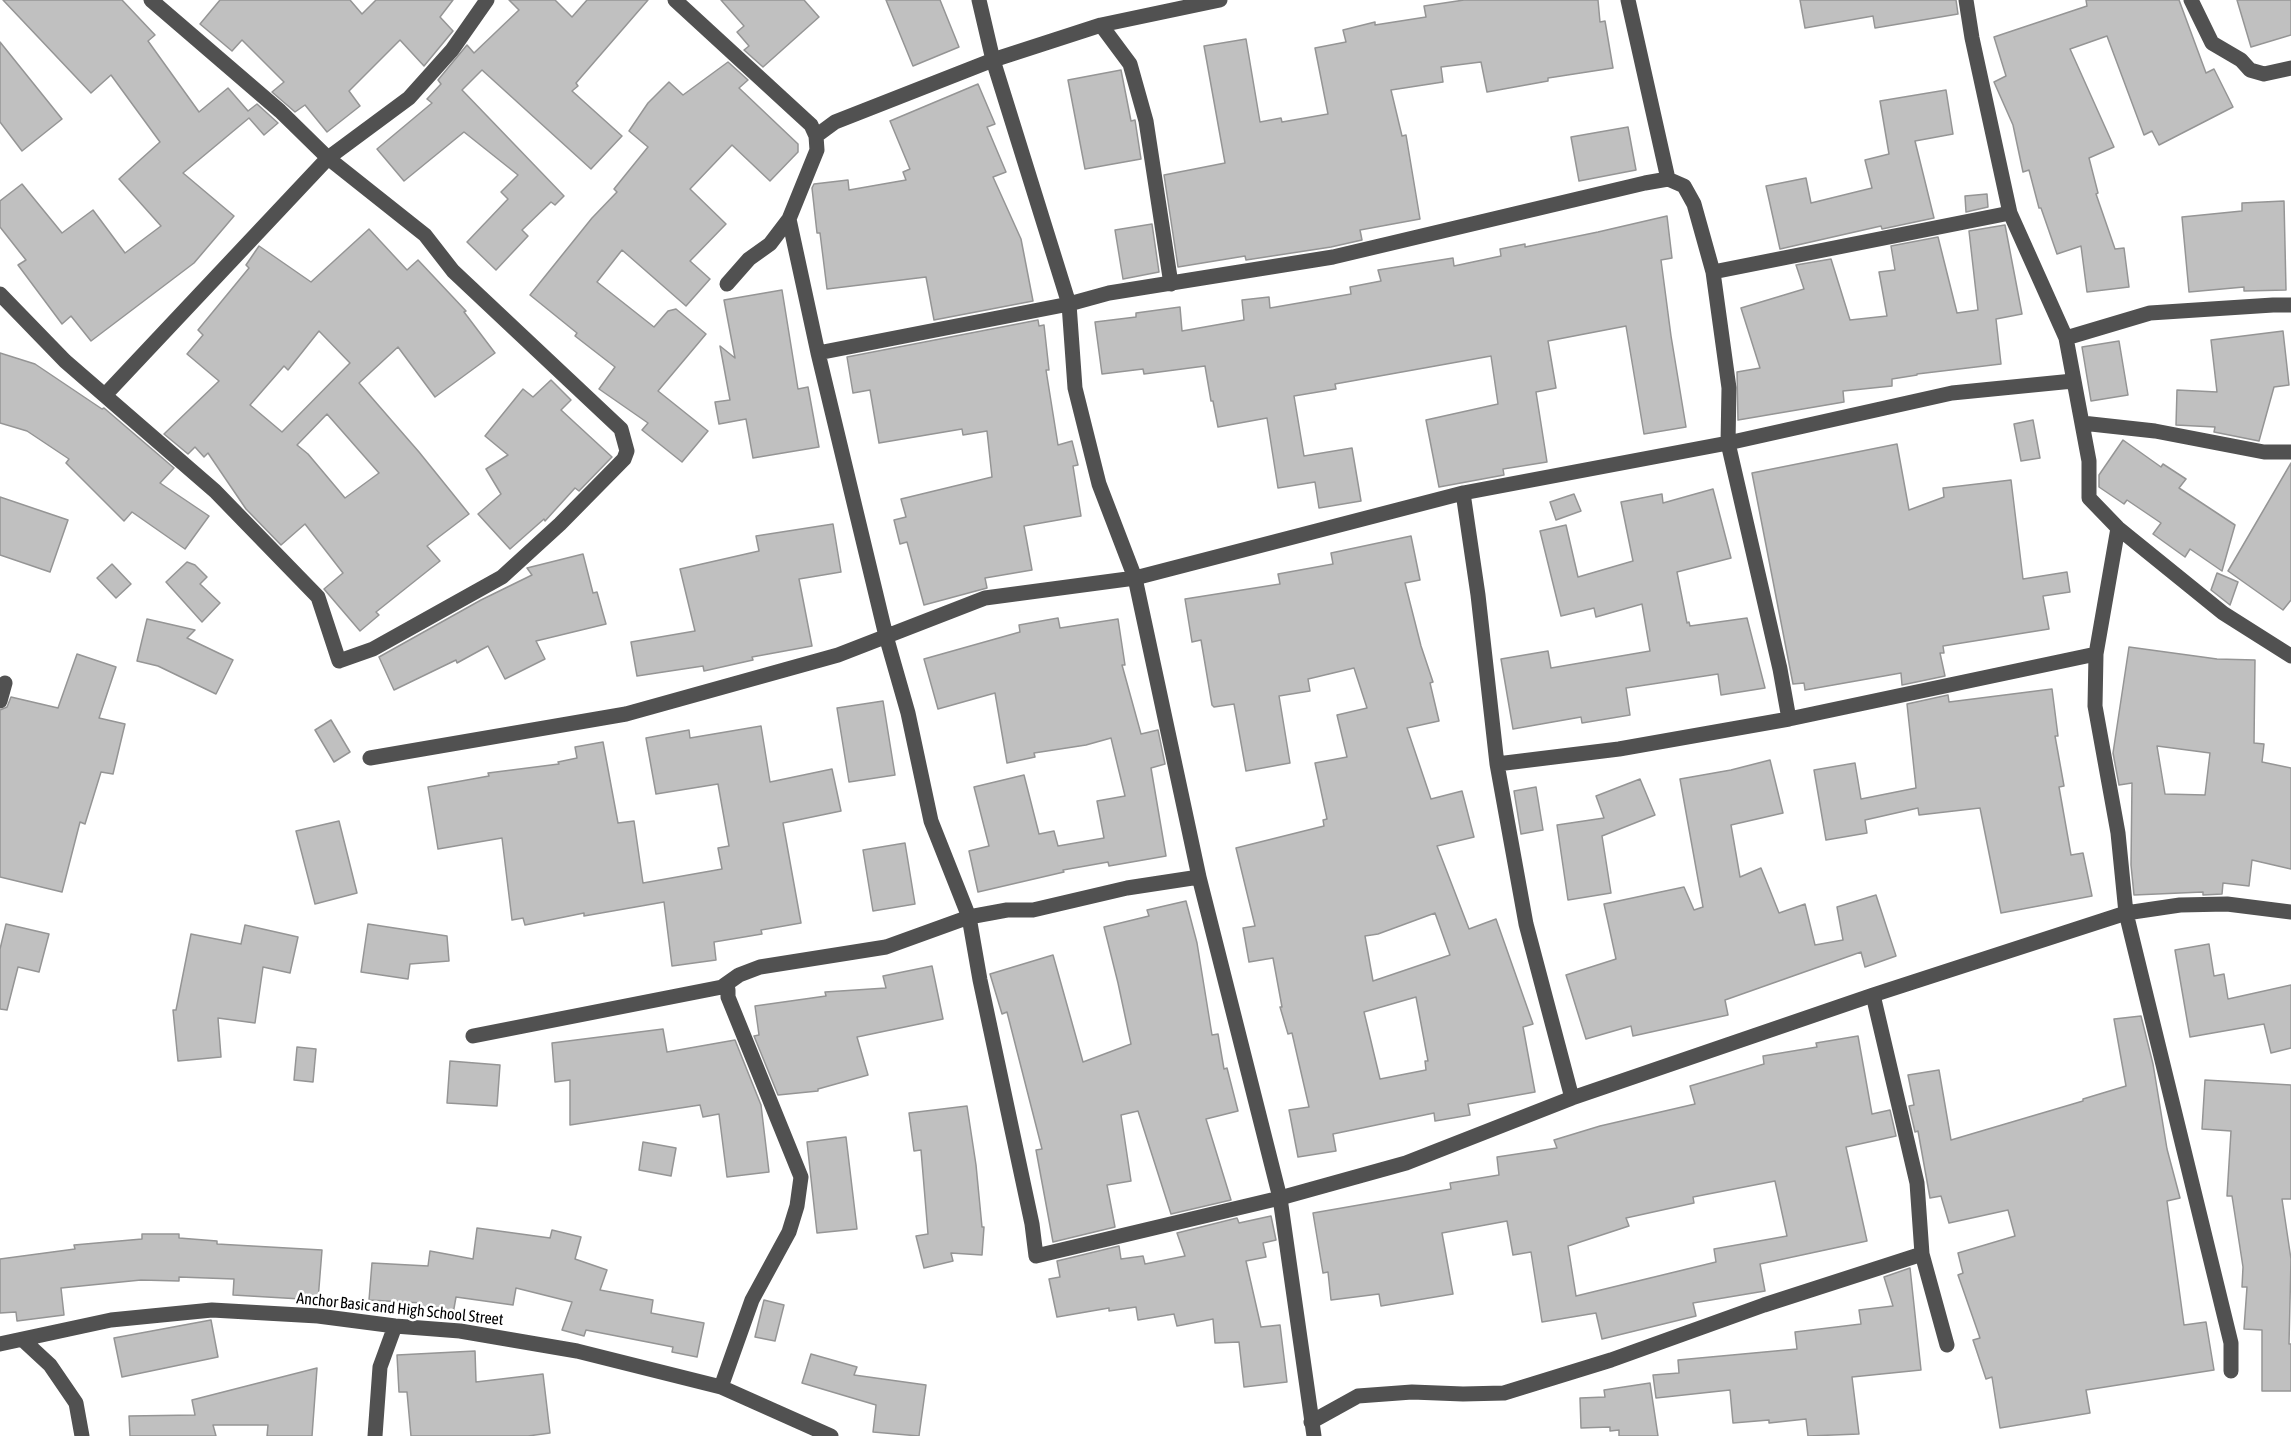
<!DOCTYPE html>
<html>
<head>
<meta charset="utf-8">
<style>
	body { margin:0 }
	canvas { display:block; background:#fff }
</style>
</head>
<body>
<canvas width="2291" height="1436"></canvas>
<script>
const c = document.querySelector('canvas').getContext('2d');
c.lineJoin = 'round';
function paint(path, color) {
  c.fillStyle = color;
  c.fill(path, 'evenodd');
}
function trace(path, color, width, dash) {
  c.strokeStyle = color;
  c.lineWidth = width;
  c.lineCap = dash ? 'butt' : 'round';
  c.setLineDash(dash || []);
  c.stroke(path);
}
function drawText(font, color, halo, rows, align = 'center') {
  c.font = font + ' "Asap Condensed",sans-serif';
  c.lineWidth = 5;
  c.setLineDash([]);
  c.textBaseline = 'middle';
  c.strokeStyle = halo;
  c.fillStyle = color;
  for (const [text, x, y, turn = 0] of rows) {
    c.save();
    c.translate(x, y);
    c.rotate((+turn || 0) * Math.PI / 180);
    c.textAlign = isNaN(turn) ? turn : align;
    if (halo) c.strokeText(text, 0, 0);
    c.fillText(text, 0, 0);
    c.restore();
  }
}
const building = new Path2D(`
	M3,0H122L155,35L148,41L199,112L228,88L248,111L257,104L278,123L264,135L249,118L183,173L234,216L194,263L91,341L71,316L62,324L18,265L26,260L0,227V201L22,184L62,233L93,210L125,253L161,226L119,179L160,142L111,75L91,93Z
	M220,0H350L362,14L376,0H453L440,17L453,31L424,66L400,40L349,91L360,106L327,132L305,105L295,112L272,92L284,82L242,40L232,51L200,24Z
	M509,0H555L572,17L587,0H648L576,83L578,86L572,91L622,136L591,169L482,70L462,90L564,196L555,205L551,202L522,230L528,236L496,270L467,242L508,199L501,192L518,175L464,132L404,181L377,149L432,103L427,99L441,84L438,80L467,45L474,53L519,10Z
	M721,0H804L819,17L763,67L744,50L749,46L737,32L744,26Z
	M886,0H940L959,47L913,66Z
	M1464,0H1598L1600,22L1605,21L1613,68L1548,78V81L1487,92L1481,62L1441,67L1443,82L1391,90L1402,136L1406,135L1420,219L1360,230L1362,240L1331,247L1246,260L1245,256L1178,267L1164,175L1225,163L1204,46L1246,39L1260,122L1281,118L1282,122L1328,114L1315,48L1346,42L1343,30L1375,22V25L1426,17L1424,6Z
	M1800,0H1956L1958,14L1875,28L1873,16L1805,28Z
	M2086,0H2179L2206,73L2214,69L2233,107L2159,145L2152,131L2144,135L2107,36L2070,49L2114,147L2089,158L2098,193L2096,194L2115,249L2124,248L2129,287L2087,292L2081,246L2057,254L2041,208H2039L2029,170L2023,172L2013,125L1994,82L2006,76L1994,37L2087,6Z
	M2237,0H2291V35L2251,47Z
	M0,42L62,119L22,151L0,122Z
	M728,62L748,80L739,88L798,144V152L770,181L732,145L690,189L726,224L690,261L710,279L686,306L622,250L597,282L654,327L668,311L676,309L706,334L658,391L708,431L682,462L642,430L648,423L599,389L615,367L575,336L577,333L530,295L592,218L617,192L614,189L648,147L629,131L648,103L669,82L683,95Z
	M1121,70L1131,121L1135,120L1141,159L1085,169L1068,80Z
	M978,84L995,124L987,127L1006,172L993,177L1021,239L1033,301L934,320L926,277L827,289L820,233H817L812,188L814,184L848,180L849,190L906,180L903,172L910,169L890,121Z
	M1946,90L1953,134L1915,141L1934,218L1882,229L1881,226L1780,249L1766,186L1806,178L1811,203L1872,188L1865,160L1889,154L1880,101Z
	M1628,127L1636,170L1579,181L1571,137Z
	M1987,194L1988,207L1966,212L1965,196Z
	M2284,201L2286,290L2244,291V287L2189,292L2182,217L2242,211V203Z
	M1667,216L1672,258L1661,260L1671,336L1686,427L1644,434L1626,326L1548,341L1556,388L1536,392L1547,462L1503,469L1504,475L1439,487L1426,420L1498,404L1491,356L1335,384L1336,389L1294,396L1304,456L1352,448L1361,501L1319,508L1315,482L1278,488L1267,418L1218,427L1213,401H1211L1205,366L1144,374L1143,369L1102,374L1095,322L1136,317V313L1180,307L1182,331L1244,320L1242,300L1269,297L1270,308L1351,294L1350,287L1381,281L1378,270L1453,258L1454,266L1501,256L1500,249L1525,244V247L1598,232Z
	M1152,224L1159,272L1123,279L1115,230Z
	M2005,225L2022,314L1996,319L2001,364L1917,374V375L1892,379V386L1843,391L1844,402L1738,420L1737,372L1760,368L1741,308L1804,289L1796,265L1831,259L1850,320L1887,316L1879,272L1895,270L1891,246L1938,237L1957,313L1978,310L1969,231Z
	M369,229L407,270L418,260L466,311L464,312L495,353L435,397L398,347L359,383L419,452L469,514L427,546L440,561L376,612L379,615L360,631L324,589L343,573L305,524L281,545L246,509L208,453L204,457L195,447L188,454L164,434L219,381L187,354L203,335L198,330L249,268L246,265L259,246L311,282ZM319,331L350,363L282,432L250,405L284,366L288,370ZM327,414L379,473L345,498L308,454L297,445Z
	M782,290L798,389L808,387L819,447L753,458L746,419L719,424L715,402L730,400L720,346L735,358L724,300Z
	M1038,320L1039,326L1044,325L1049,370H1046L1058,445L1072,441L1078,465L1073,466L1081,516L1024,526L1032,570L985,578L987,588L924,605L907,542L900,544L894,520L906,517L901,499L992,477L987,431L963,435L962,429L879,443L870,390L853,393L847,357Z
	M2283,331L2289,385L2274,387L2259,441L2214,432L2215,427L2176,425L2177,390L2217,392L2211,340Z
	M2119,341L2128,395L2091,401L2082,347Z
	M0,353L35,364L102,409L104,408L174,468L160,483L209,516L185,549L132,512L124,521L66,463L69,459L27,431L0,423Z
	M551,380L571,400L561,410L612,457L579,491L575,488L545,521L544,519L510,549L478,514L501,494L486,469L508,455L485,436L523,389L533,397Z
	M2033,420L2040,458L2021,461L2014,424Z
	M2123,440L2161,467L2163,464L2186,479L2179,488L2235,525L2222,571L2190,549L2185,557L2153,534L2161,523L2127,500L2124,504L2099,487V475Z
	M1897,444L1909,510L1944,497L1943,488L2011,480L2023,579L2067,572L2070,592L2043,596L2049,629L1943,646L1944,653H1940L1945,676L1902,685L1901,673L1805,690L1804,683L1793,684L1752,473Z
	M2291,463V600L2283,610L2228,571Z
	M1713,489L1731,558L1677,572L1687,623L1689,622L1690,626L1747,618L1765,688L1721,695L1718,674L1626,688L1630,715L1582,723L1581,717L1513,729L1501,659L1548,651L1551,668L1650,651L1642,604L1596,617L1594,608L1561,616L1540,531L1566,525L1578,577L1633,561L1621,502L1662,494L1663,503Z
	M1574,494L1581,511L1556,520L1550,502Z
	M0,497L68,520L50,572L0,555Z
	M833,524L841,572L799,579L812,646L752,657L753,660L704,671L703,666L637,676L631,642L695,631L680,569L759,551L756,536Z
	M1411,536L1420,580L1405,583L1421,646L1433,682L1430,683L1439,721L1407,728L1431,799L1462,791L1474,837L1437,846L1469,929L1496,919L1533,1024L1523,1027L1535,1092L1468,1104L1470,1115L1435,1121L1434,1113L1333,1134L1336,1151L1298,1157L1289,1110L1309,1107L1292,1033L1288,1034L1280,1007H1282L1273,958L1249,962L1243,928L1255,926L1236,848L1324,826L1323,820L1327,819L1315,763L1347,757L1337,715L1367,708L1354,668L1308,679L1310,691L1279,696L1290,763L1246,771L1234,704L1214,707L1212,705L1201,640L1192,642L1185,599L1280,584L1278,574L1333,564L1331,553ZM1435,913L1450,955L1373,981L1365,936L1378,934ZM1416,997L1428,1061H1425L1426,1070L1380,1079L1364,1012Z
	M583,554L593,593L597,592L606,624L536,641L545,659L505,679L488,646L457,663L456,660L394,690L379,657L481,600L532,575L527,568Z
	M187,562L195,565L207,577L200,584L220,603L202,622L166,582Z
	M112,564L131,584L116,598L97,578Z
	M2217,573L2238,582L2230,605L2211,590Z
	M1058,618L1060,628L1118,619L1125,665H1122L1141,734L1158,730L1165,764L1151,768L1166,856L1109,866L1108,862L1063,870L1064,872L978,892L969,851L989,846L974,787L1024,775L1039,834L1054,831L1058,846L1104,838L1097,801L1125,796L1111,738L1086,745L1034,753L1035,757L1007,763L995,693L938,709L924,659L1020,632L1019,625Z
	M147,619L195,630L187,638L233,660L216,694L158,666L137,661Z
	M2129,647L2217,659L2255,660L2254,743L2264,744L2262,762L2291,768V869L2252,860L2249,886L2223,883L2222,894L2203,895V892L2134,895L2131,865L2132,783L2119,785L2113,753ZM2157,746L2210,753L2205,795L2165,794Z
	M77,654L116,667L99,718L125,724L113,774L101,772L85,824L80,822L62,892L0,877V710L7,707L11,697L58,708Z
	M2052,689L2058,736H2055L2064,786L2059,787L2071,855L2083,853L2092,896L2001,913L1980,808L1919,815L1918,808L1865,820L1867,833L1826,840L1814,770L1855,763L1861,799L1916,788L1907,704L1948,695L1949,702Z
	M883,701L895,775L849,782L837,708Z
	M331,720L350,752L334,762L315,730Z
	M761,726L770,782L832,769L841,811L783,823L801,923L761,930L762,934L714,942L716,960L672,966L664,902L584,916V913L525,925L523,918L512,920L502,838L438,849L428,787L489,776L488,773L559,764L558,762L577,758L575,747L603,742L618,823L634,821L643,883L722,869L718,848L729,846L718,784L656,794L646,738L689,730L690,738Z
	M1770,760L1783,813L1731,825L1740,877L1761,868L1779,913L1805,904L1815,945L1843,940L1837,907L1876,895L1896,956L1865,967L1861,952L1725,1000L1728,1015L1633,1036L1631,1026L1586,1039L1566,975L1616,959L1604,904L1684,887L1694,910L1703,907L1680,779L1731,770Z
	M1640,779L1655,815L1602,836L1611,893L1568,900L1557,825L1604,818L1596,796Z
	M1536,787L1543,830L1521,834L1514,791Z
	M339,821L357,893L315,904L296,831Z
	M905,843L915,904L873,911L863,850Z
	M1186,901L1197,943L1212,1035L1218,1034L1224,1069L1227,1068L1238,1111L1206,1119L1231,1200L1171,1214L1138,1111L1121,1115L1131,1181L1107,1185L1115,1227L1053,1242L1036,1150L1042,1149L1007,1012L1002,1014L990,974L1053,955L1083,1062L1131,1044L1118,983L1104,927L1149,916L1147,910Z
	M6,924L49,934L39,972L18,967L7,1010L0,1009V949Z
	M368,924L447,936L449,961L410,964L408,979L361,972Z
	M245,925L298,937L290,973L263,967L255,1023L218,1018L221,1057L178,1061L173,1010H176L191,934L241,944Z
	M2209,944L2214,976L2224,974L2228,999L2291,985V1048L2271,1053L2264,1024L2190,1037L2175,950Z
	M932,966L943,1019L857,1037L868,1075L818,1089V1091L778,1095L754,1036L759,1035L755,1006L826,996L825,992L886,988L883,976Z
	M2141,1016L2153,1064L2167,1149L2180,1198L2167,1201L2184,1325L2206,1322L2214,1370L2086,1390L2090,1413L2000,1428L1992,1377L1986,1379L1973,1340L1980,1338L1958,1275L1963,1273L1958,1253L2015,1236L2008,1210L1949,1223L1941,1196L1930,1198L1918,1131L1915,1132L1909,1106L1914,1105L1908,1075L1939,1070L1951,1140L2083,1101V1099L2126,1086L2114,1019Z
	M663,1029L667,1052L735,1040L761,1105L769,1172L727,1177L719,1114L703,1117L700,1105L570,1125V1080L555,1082L552,1043Z
	M1858,1036L1872,1114L1890,1110L1896,1136L1846,1147L1867,1241L1760,1264L1765,1291L1693,1303L1696,1316L1602,1339L1596,1313L1542,1322L1531,1252L1513,1255L1507,1221L1442,1233L1453,1294L1381,1306L1379,1294L1331,1300L1328,1272L1323,1273L1313,1213L1451,1189L1450,1183L1499,1175L1497,1157L1557,1148L1554,1140L1600,1126L1695,1104L1690,1086L1764,1064L1763,1056L1817,1047L1816,1043ZM1775,1181L1787,1236L1714,1249L1716,1262L1576,1296L1568,1246L1629,1226L1626,1218L1694,1203L1693,1197Z
	M297,1047L316,1049L313,1082L294,1080Z
	M450,1061L500,1065L497,1106L447,1103Z
	M2205,1080L2291,1085V1199H2282L2291,1259L2289,1344H2291V1391H2262V1330L2244,1329L2247,1287H2242L2243,1267L2232,1196H2227L2231,1131L2202,1129Z
	M967,1106L976,1165L982,1227H984L982,1255L951,1253L953,1261L924,1268L916,1236L928,1234L921,1150L914,1151L909,1113Z
	M846,1137L857,1229L817,1233L807,1142Z
	M643,1142L676,1148L671,1176L639,1170Z
	M1271,1216L1276,1240L1263,1243L1266,1257L1246,1261L1261,1327L1280,1325L1287,1382L1244,1387L1239,1342L1215,1343L1213,1319L1177,1326L1174,1314L1138,1320L1136,1307L1109,1311V1308L1057,1317L1049,1279L1060,1277L1057,1261L1119,1246L1121,1259L1143,1256L1145,1264L1185,1256L1177,1233L1237,1218L1239,1223Z
	M477,1228L550,1238L552,1230L581,1237L575,1259L607,1270L600,1290L653,1300L651,1313L704,1323L697,1357L672,1352L673,1347L586,1330L584,1336L562,1330L572,1302L516,1288L513,1305L456,1297L453,1314L421,1308L422,1303L369,1300L372,1263L428,1266L430,1251L473,1259Z
	M142,1234H179V1238L217,1241V1244L322,1250L318,1300L233,1295L234,1279L179,1277V1281L141,1280L61,1288L64,1315L17,1321L16,1312L0,1313V1259L75,1249L74,1245L142,1239Z
	M1910,1268L1921,1370L1852,1377L1859,1434L1808,1436L1806,1419L1769,1423V1420L1733,1423L1730,1390L1656,1398L1653,1375L1679,1373L1678,1360L1797,1349L1795,1332L1861,1324L1859,1310L1893,1306L1884,1277Z
	M764,1300L784,1305L775,1341L755,1337Z
	M211,1320L218,1357L122,1377L114,1338Z
	M475,1351L476,1382L543,1374L550,1433L528,1436H411L407,1392H399L397,1355Z
	M811,1354L857,1367L854,1375L926,1385L919,1436L873,1432L876,1405L802,1383Z
	M317,1368L312,1436H267L268,1425H213L216,1436H130L129,1416L195,1415L192,1400Z
	M1650,1383L1658,1436H1619V1430L1610,1431V1427L1581,1428L1580,1398L1605,1397L1604,1390Z`);
const minor = new Path2D(`
	M675,0L811,125L816,136L817,150L789,219L818,353L886,636L908,713L931,821L969,917L980,980L1032,1224L1036,1256L1280,1198L1406,1163L1572,1098L1873,995L2126,913L2180,905L2227,904L2291,912
	M979,0L993,60L1069,304L1075,388L1099,484L1135,578L1199,877L1280,1198L1314,1436
	M1628,0L1668,179
	M1966,0L1972,38L2010,213L2066,338L2089,461V498L2118,528L2223,613L2291,656
	M2191,0L2212,43L2241,60L2250,70L2264,74L2291,68
	M1101,25L1130,64L1146,121L1171,284
	M816,136L835,122L993,60L1101,25L1220,0
	M1713,272L2010,213
	M727,284L749,259L770,244L789,219
	M0,294L65,361L215,491L318,597L339,661L373,649L502,577L560,524L624,459L627,451L621,429L453,271L425,235L328,158L280,111L151,0
	M2066,338L2150,313L2273,305H2291
	M818,353L1069,304L1109,293L1333,257L1645,183L1668,179L1684,186L1694,204L1713,272L1729,388L1728,443L1780,669L1789,719
	M105,395L328,158L409,98L452,50L487,0
	M2082,423L2155,431L2264,452H2291
	M1463,493L1478,595L1497,764L1526,924L1572,1098
	M2118,528L2096,654L2095,706L2118,833L2126,913L2231,1343V1371
	M0,701L5,683
	M370,758L626,714L838,655L985,598L1135,578L1463,493L1728,443L1952,393L2073,381
	M1497,764L1619,749L1789,719L2096,654
	M473,1036L722,987
	M1922,1254L1947,1345
	M23,1340L50,1365L76,1403L82,1436
	M0,1344L111,1320L212,1310L318,1316L395,1326L460,1331L577,1351L721,1387L831,1436
	M721,1387L752,1300L789,1232L797,1206L801,1177L728,997V990L722,987L739,975L760,967L886,947L969,917L1007,910H1033L1127,888L1199,877
	M1311,1422L1358,1396L1412,1392L1463,1394L1504,1393L1611,1360L1764,1305L1922,1254L1917,1183L1873,995
	M375,1436L380,1367L395,1326`);
const streetNames = [
	["Anchor Basic and High School Street",400,1309,6]
];
paint(building, '#c0c0c0');
trace(building, '#959595', 1.5);
trace(minor, '#515151', 15);
drawText('16px', '#000', '#fff', streetNames);
</script>
</body>
</html>
